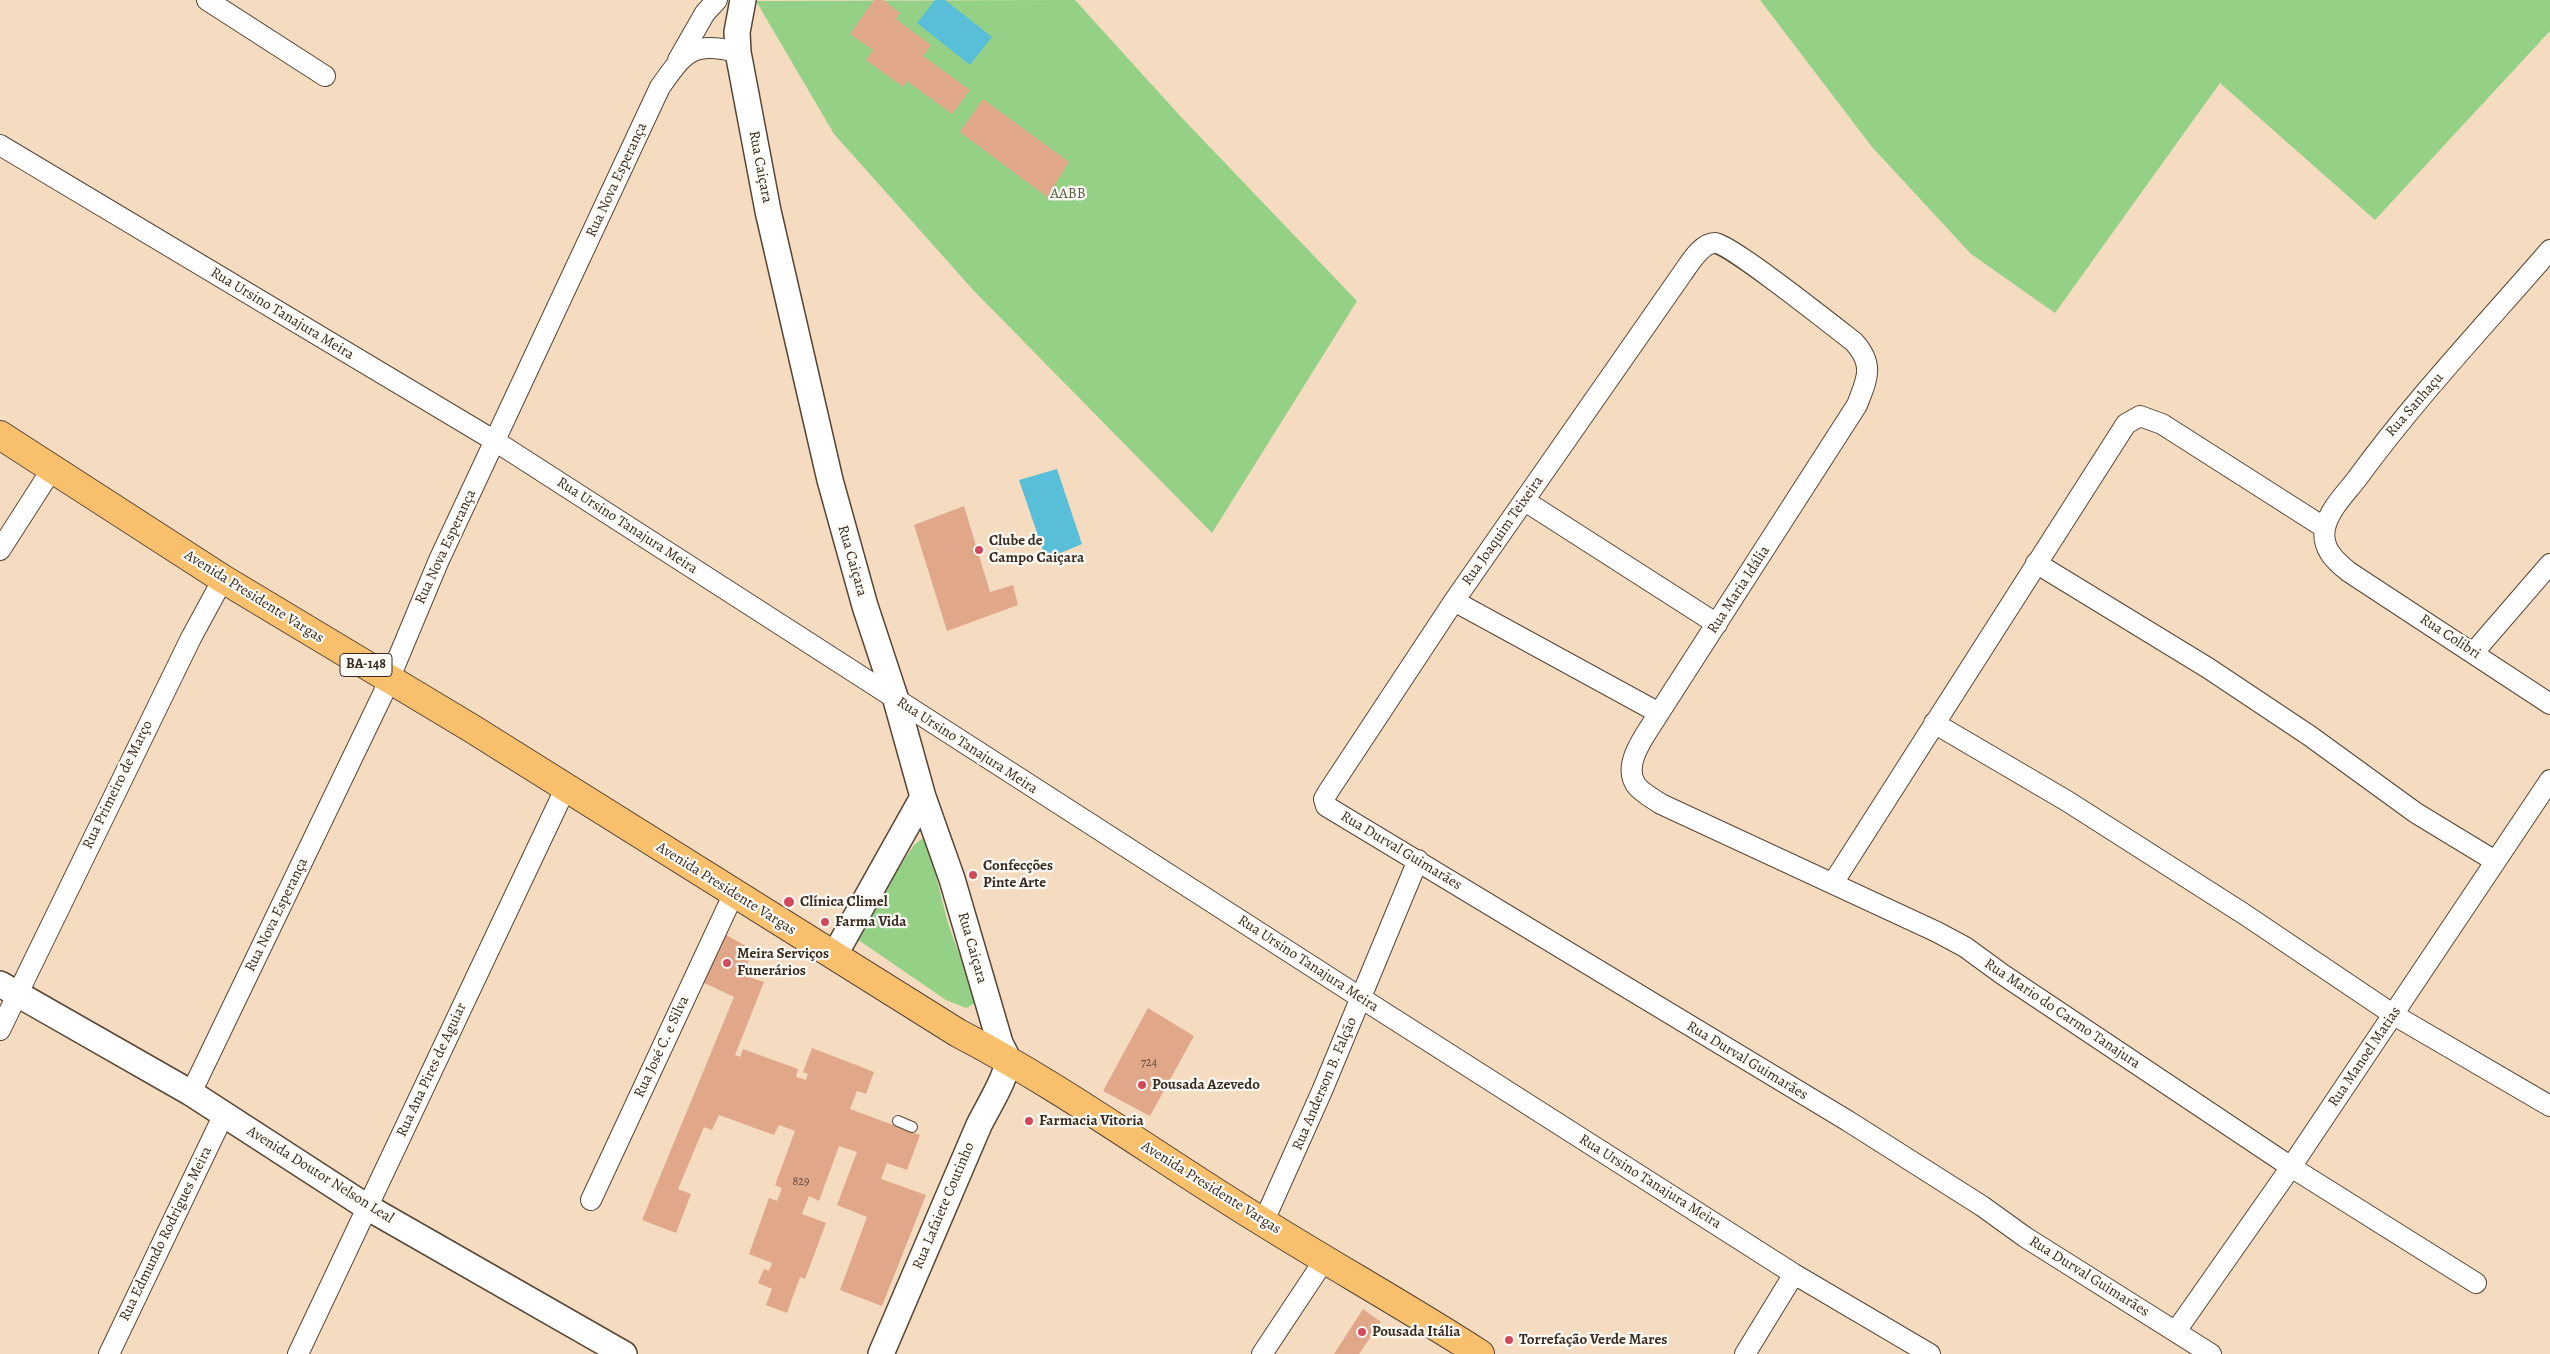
<!DOCTYPE html>
<html>
<head>
<meta charset="utf-8">
<style>
	body { margin:0 }
	canvas { display:block; background:#f5dcc0 }
</style>
</head>
<body>
<canvas width="2550" height="1354"></canvas>
<script>
const c = document.querySelector('canvas').getContext('2d');
c.lineJoin = 'round';
function paint(path, color) {
  c.fillStyle = color;
  c.fill(path, 'evenodd');
}
function trace(path, color, width, dash) {
  c.strokeStyle = color;
  c.lineWidth = width;
  c.lineCap = dash ? 'butt' : 'round';
  c.setLineDash(dash || []);
  c.stroke(path);
}
function drawText(font, color, halo, rows, align = 'center') {
  c.font = font + ' Alegreya,serif';
  c.lineWidth = 4.5;
  c.setLineDash([]);
  c.textBaseline = 'middle';
  c.strokeStyle = halo;
  c.fillStyle = color;
  for (const [text, x, y, turn = 0] of rows) {
    c.save();
    c.translate(x, y);
    c.rotate((+turn || 0) * Math.PI / 180);
    c.textAlign = isNaN(turn) ? turn : align;
    if (halo) c.strokeText(text, 0, 0);
    c.fillText(text, 0, 0);
    c.restore();
  }
}
const green = new Path2D(`
	M1075,0L1182,118L1357,301L1212,533L975,292L834,134L756,1Z
	M1760,0H2550V31L2375,220L2220,83L2055,313L1971,254L1872,147Z
	M923,838C936,866 940,895 948,923C957,950 969,976 975,1003L966,1008L946,1000L857,939L871,910L914,845Z`);
const water = new Path2D(`
	M935,0H945L992,37L970,65L917,23Z
	M1057,469L1082,544L1046,559L1019,480Z`);
const building = new Path2D(`
	M874,0H883L900,13L896,19L931,45L923,56L970,90L952,114L907,81L903,87L866,60L873,50L850,34Z
	M983,99L1069,162L1047,197L960,132Z
	M964,506L990,592L1013,585L1018,605L947,631L914,525Z
	M721,932L753,950L743,975L764,982L735,1055L740,1057L743,1049L798,1069L796,1077L806,1080L808,1074L803,1072L812,1048L874,1072L866,1094L857,1091L850,1109L920,1135L907,1170L887,1163L881,1179L926,1195L882,1306L840,1290L867,1217L837,1205L857,1152L839,1146L819,1201L809,1196L802,1214L826,1223L805,1279L800,1277L787,1313L766,1305L772,1289L758,1283L764,1269L769,1271L772,1263L749,1254L769,1198L777,1201L782,1188L775,1185L795,1131L779,1125L774,1135L719,1115L712,1130L704,1127L678,1189L691,1194L676,1233L642,1220L734,997L698,980Z
	M1148,1008L1194,1036L1150,1116L1103,1091Z
	M1363,1309L1381,1322L1359,1354H1334Z`);
const service = new Path2D(`
	M898,1121L912,1127`);
const minor = new Path2D(`
	M207,0L325,76
	M678,60L705,13L717,0
	M0,145L495,441L1361,998L1794,1274L1930,1354
	M2550,250C2485,325 2415,399 2356,480C2345,494 2329,510 2325,528C2321,548 2335,561 2349,572L2550,704
	M1525,501L1717,624
	M0,550L52,469
	M2036,563L2208,668L2310,736L2416,813L2495,861
	M1454,601L1659,713
	M2474,652L2550,564
	M1934,723L2067,801L2244,914L2394,1015L2550,1106
	M1833,883L2126,424L2140,416L2162,424L2325,528
	M0,1030L191,638L223,579
	M191,1093L383,694L439,560L660,87C686,50 692,42 738,52
	M591,1200L734,893
	M1263,1223L1322,1091L1418,860
	M2176,1331L2291,1167L2550,780
	M109,1354L224,1114
	M298,1354L566,787
	M1262,1354L1325,1259
	M1745,1354L1794,1274
	M2211,1354L2025,1237L1982,1206L1848,1121L1326,806L1324,799L1328,792L1454,601L1682,274C1690,263 1701,243 1715,243C1729,243 1836,328 1854,342C1875,365 1867,379 1857,405L1659,713C1648,732 1621,763 1636,785C1642,793 1652,798 1661,804L1937,932L1965,947L2002,974L2291,1167L2476,1283`);
const tertiary = new Path2D(`
	M743,0L737,32L738,52L768,211L830,480L865,606L896,700L923,797L952,879L1000,1043C1002,1048 1006,1053 1007,1058C1010,1073 986,1110 979,1125L881,1354
	M834,956L923,797
	M0,984L191,1093L367,1207L624,1354`);
const primary = new Path2D(`
	M0,435L223,579L471,728L958,1033C1064,1088 1161,1160 1263,1222C1335,1267 1409,1308 1480,1354`);
const markers = [
	[979,550,5,"#d1495b"],
	[973,875,5,"#d1495b"],
	[789,902,6,"#d1495b"],
	[825,922,5,"#d1495b"],
	[727,963,5,"#d1495b"],
	[1142,1085,5,"#d1495b"],
	[1029,1121,5,"#d1495b"],
	[1362,1332,5,"#d1495b"],
	[1509,1340,5,"#d1495b"]
];
const numberNames = [
	["724",1149,1063],
	["829",801,1182]
];
const shields = [
	[366,665,52]
];
const shieldNames = [
	["BA-148",366,665]
];
const streetNames = [
	["Rua Caiçara",760,167,79],
	["Rua Nova Esperança",617,180,-65],
	["Rua Ursino Tanajura Meira",282,314,31],
	["Rua Sanhaçu",2415,405,-49],
	["Rua Ursino Tanajura Meira",627,526,33],
	["Rua Joaquim Teixeira",1503,531,-55],
	["Rua Nova Esperança",446,547,-65],
	["Rua Caiçara",852,561,74],
	["Rua Maria Idália",1739,590,-57],
	["Avenida Presidente Vargas",254,597,32],
	["Rua Colibri",2450,637,33],
	["Rua Ursino Tanajura Meira",967,746,33],
	["Rua Primeiro de Março",118,785,-64],
	["Rua Durval Guimarães",1401,851,31],
	["Avenida Presidente Vargas",726,889,32],
	["Rua Nova Esperança",277,915,-64],
	["Rua Caiçara",972,948,74],
	["Rua Ursino Tanajura Meira",1308,964,33],
	["Rua Mario do Carmo Tanajura",2062,1014,34],
	["Rua José C. e Silva",662,1047,-65],
	["Rua Manoel Matias",2365,1057,-56],
	["Rua Durval Guimarães",1747,1061,31],
	["Rua Ana Pires de Aguiar",432,1070,-65],
	["Rua Anderson B. Falção",1325,1084,-67],
	["Avenida Doutor Nelson Leal",320,1175,32],
	["Rua Ursino Tanajura Meira",1650,1182,32],
	["Avenida Presidente Vargas",1211,1188,32],
	["Rua Lafaiete Coutinho",944,1206,-67],
	["Rua Edmundo Rodrigues Meira",166,1234,-64],
	["Rua Durval Guimarães",2089,1277,32]
];
const parkNames = [
	["AABB",1068,194]
];
const poiNames = [
	["Clube de",989,541],
	["Campo Caiçara",989,558],
	["Confecções",983,866],
	["Pinte Arte",983,883],
	["Clínica Climel",800,902],
	["Farma Vida",835,922],
	["Meira Serviços",737,954],
	["Funerários",737,971],
	["Pousada Azevedo",1152,1085],
	["Farmacia Vitoria",1039,1121],
	["Pousada Itália",1372,1332],
	["Torrefação Verde Mares",1519,1340]
];
paint(green, '#94d186');
paint(water, '#59bed7');
paint(building, '#e0a789');
trace(service, '#574536', 12);
trace(minor, '#574536', 22);
trace(tertiary, '#574536', 28);
trace(primary, '#574536', 30);
trace(service, '#fff', 10);
trace(minor, '#fff', 20);
trace(tertiary, '#fff', 25);
trace(primary, '#f8bf6c', 28);
for (const [x, y, r, color] of markers) {
  const dot = new Path2D();
  dot.arc(x, y, r, 0, 2 * Math.PI);
  c.fillStyle = color;
  c.fill(dot);
  trace(dot, '#fdfcf7', 2);
}
drawText('12px', '#644939', null, numberNames);
for (const [x, y, w] of shields) {
  const box = new Path2D();
  box.roundRect(x - w / 2, y - 11.5, w, 23, 4);
  c.fillStyle = '#fdfcf7';
  c.fill(box);
  trace(box, '#3b2a1e', 1);
}
drawText('bold 14px', '#3b2a1e', null, shieldNames);
drawText('15px', '#3b2a1e', '#fdfcf7', streetNames);
drawText('15px', '#565c3d', '#fdfcf7', parkNames);
drawText('bold 15px', '#3b2a1e', '#fdfcf7', poiNames, 'left');
</script>
</body>
</html>
